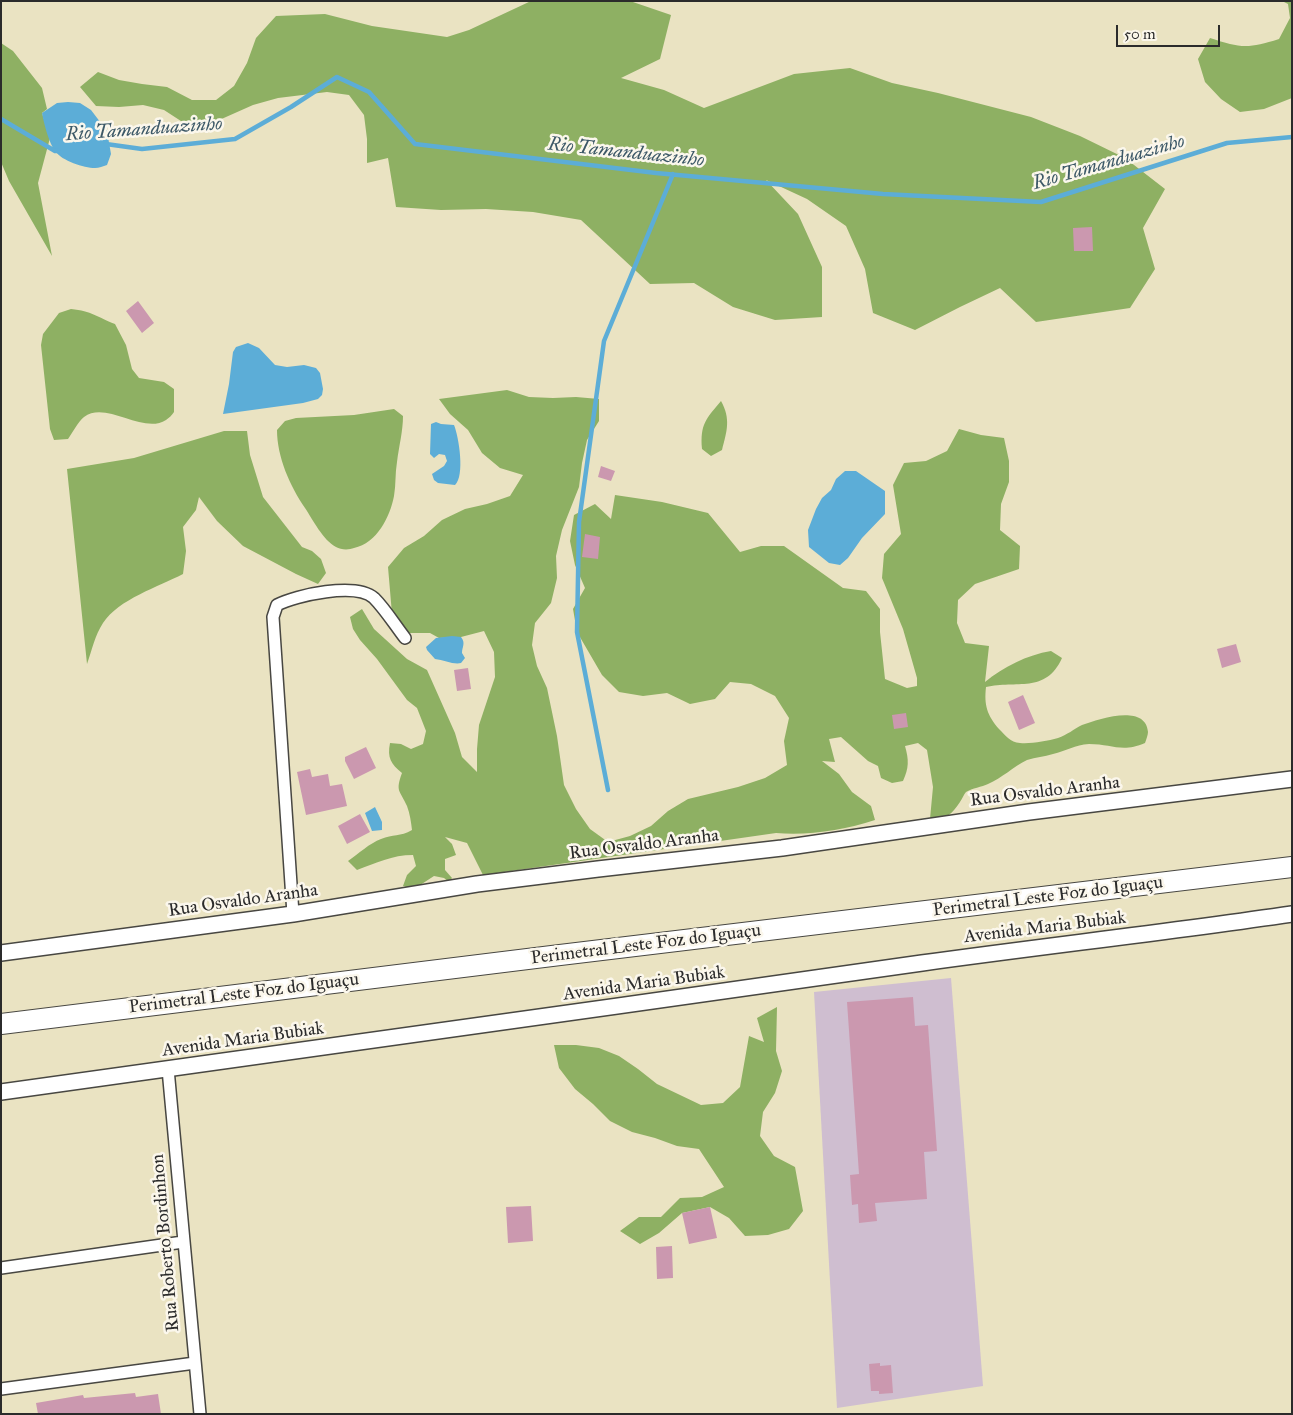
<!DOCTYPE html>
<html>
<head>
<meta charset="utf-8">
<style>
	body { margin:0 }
	#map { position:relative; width:1293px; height:1415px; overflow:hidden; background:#eae3c2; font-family:"IM FELL Great Primer",serif }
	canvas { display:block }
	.frame { position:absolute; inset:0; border:2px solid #2b2b2b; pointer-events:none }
	.scale { position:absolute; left:1116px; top:25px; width:104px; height:22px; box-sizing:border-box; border:2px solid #2b2b2b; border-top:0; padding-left:6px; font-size:15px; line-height:18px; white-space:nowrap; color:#2b2b2b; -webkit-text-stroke:4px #fbf7ec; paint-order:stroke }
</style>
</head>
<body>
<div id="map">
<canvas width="1293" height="1415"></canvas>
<div class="frame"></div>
<div class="scale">50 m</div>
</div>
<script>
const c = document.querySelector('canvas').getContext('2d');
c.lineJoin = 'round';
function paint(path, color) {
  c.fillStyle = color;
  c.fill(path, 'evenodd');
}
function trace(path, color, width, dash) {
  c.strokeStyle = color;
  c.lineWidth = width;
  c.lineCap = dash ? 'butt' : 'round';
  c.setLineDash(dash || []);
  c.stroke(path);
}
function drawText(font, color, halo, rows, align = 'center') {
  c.font = font + ' "IM FELL Great Primer",serif';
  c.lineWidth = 5;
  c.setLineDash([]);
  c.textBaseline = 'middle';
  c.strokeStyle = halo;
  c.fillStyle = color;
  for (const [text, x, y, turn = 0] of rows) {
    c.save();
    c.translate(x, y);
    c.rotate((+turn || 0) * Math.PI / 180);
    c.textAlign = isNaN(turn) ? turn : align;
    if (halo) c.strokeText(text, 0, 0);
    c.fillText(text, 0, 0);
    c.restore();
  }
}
const industrial = new Path2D(`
	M951,978L983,1386L837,1408L814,992Z`);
const forest = new Path2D(`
	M531,1H630L671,15L660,59L621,78L664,90L704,108L794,74L850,68L892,83L938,93L1031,117L1080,136L1125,158L1165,189L1143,228L1155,269L1130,308L1036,322L1000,288L960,307L915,330L873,313L865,269L846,226L807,199L766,180L798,214L822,267V317L775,320L733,307L694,283L650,284L581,220L533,212L486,209L441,210L396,207L388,158L367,163V139L364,115L349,95L327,92L278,98L253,105L208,125L184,123L164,110L143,105L119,107L96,106L80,87L98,72L119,80L142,84L167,87L192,100H216L234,86L247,63L256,38L276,16L325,14L372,26L447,37L469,30Z
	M1282,1H1292V98L1264,109L1240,112L1221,99L1205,82L1198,59L1210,38C1240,48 1248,49 1279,39L1290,18L1288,4Z
	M1,43L13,51L42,88L47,109L42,113L50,138L38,183L52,256L9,181L1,162Z
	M71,309C92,311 97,317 115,324L126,345L132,369L139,378L164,382L174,389V412C172,415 169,418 166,420C143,435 106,400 84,417C78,422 73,432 68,439L54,440L50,429L41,345L43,334L59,313Z
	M507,390L529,397L553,398L576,397L599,399V421L587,440L582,463L579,487L562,530L556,556L557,578L551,603L535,623L532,645L537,666L547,688L557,736L564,785L576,809L590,829L608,842L630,836L651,826L668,811L688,799L738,787L765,778L787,765L784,741L789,718L775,696L751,684L730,682L715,699L690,704L667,693L643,696L619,692L602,675L577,632L573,609L585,588L575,565L570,541L574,515L595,504L611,519L615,495L662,502L708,513L740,552L761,546H784L843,588L866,591L880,609V632L885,679L907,688L917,686V678L903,629L882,578L884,554L901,534L893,485L904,463L926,461L947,451L959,429L981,435L1004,438L1009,461V482L1001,504L1000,530L1020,546L1019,569L975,584L958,600L957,623L965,643L989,646L985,682C1003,667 1027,655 1051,651L1062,658C1046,694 1016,680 986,687C984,705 987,715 999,729C1006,736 1010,742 1020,743C1031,744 1047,741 1058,738C1067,735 1074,729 1082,725C1098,719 1146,703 1148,732C1148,735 1146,740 1145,743C1122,753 1112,744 1089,744C1075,745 1066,751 1053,754C1044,757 1036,757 1027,760C1013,767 1002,778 988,784C982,787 972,788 966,792C964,794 962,799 960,802C951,815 946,820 930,819L933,787L927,750L918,743L905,746C909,760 909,768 903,781L892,783L881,778L878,766L868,761L841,737L829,739L835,762L822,761L839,774L852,792L871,806L875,820C844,830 808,836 776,833L483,875L467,843L445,837L452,844L456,855L445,859V870L452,878L449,882L444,878L434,876L414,889L403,886L407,875L416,866L413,855C392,855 376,863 357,870L348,861C358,854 370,843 381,839C393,834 400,837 412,830C411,822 410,814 407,806C400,790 395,792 402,773C391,764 387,758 390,743L401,744L411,749L423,744L426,731L417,708L407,700L377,659L360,640L353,629L350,617L362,609L374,629L407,659L427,670L455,733L462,757L477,772V749L479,725L495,677L494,652L484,631L461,637L439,638L430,633H406L392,614L388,567L404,548L424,536L442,520L465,509L487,504L510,496L523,475L500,468L482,453L468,430L450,414L439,399Z
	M721,401C731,419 727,431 722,450L711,456L702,449C700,424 706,419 721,401Z
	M394,409L403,416C403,431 399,446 397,462C395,473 396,485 394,496C390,517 377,543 354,548C349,550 341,550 336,547C323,540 313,520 305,508C290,486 277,457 277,430L285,421L296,418L354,415Z
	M224,431H247L250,455L263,497L302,547L312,551L321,559L326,573L318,584L296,574L243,546L217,521L199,497L196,510L183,527L186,551L183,574C158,587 119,599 103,623C95,635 92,650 87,664L67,469L134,458Z
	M777,1007L776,1051L782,1071L775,1093L763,1112L760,1136L774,1156L795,1167L803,1211L789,1229L768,1235L745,1236L729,1218L710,1207L682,1213L659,1233L640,1244L620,1231L639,1217H661L680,1198L702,1197L724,1187L699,1149L677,1146L655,1138L632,1132L610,1121L593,1104L575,1089L559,1068L554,1045H576L599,1048L619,1056L638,1069L657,1084L701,1105L723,1103L740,1087L749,1036L764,1042L757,1018Z`);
const water = new Path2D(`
	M68,102L80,103L91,110L107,131L111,154L107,165C103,166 99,168 95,168C84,168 62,161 55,151C49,143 44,124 42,113L57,103Z
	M248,343L259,348L275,365L287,367L304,365L316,368L320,373L323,389L322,395L318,399L303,403L223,414L229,384L233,352L236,347Z
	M436,422L441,424L454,425C459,437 465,476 455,485L438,483L434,480L432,474L444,466L447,461L445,455L439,454L434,458L430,454L431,424Z
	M845,471H856L885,491V514L862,538L848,558L840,565L829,563L809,547L808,530L816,509L822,498L831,490L836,479Z
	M452,636L461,637C466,643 462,647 462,653L465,658L461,663C454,665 444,660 435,659L427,650L426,647L436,638Z
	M375,807L382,822V830L372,831L365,813Z`);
const stream = new Path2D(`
	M1,119L55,151H58
	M106,144L142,149L235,139L291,107L337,77L369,92L415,144L656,173L883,194L1041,202L1227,143L1292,137
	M608,790L577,632L579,522L604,341L673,174`);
const building = new Path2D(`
	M1092,227L1093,251H1074L1073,228Z
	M138,301L154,323L142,333L126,311Z
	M601,466L615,471L611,481L598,477Z
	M585,534L600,537L598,559L582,557Z
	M1236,644L1241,662L1222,668L1217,649Z
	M468,668L471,689L457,691L454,670Z
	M1023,695L1035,723L1019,730L1008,702Z
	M906,713L908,727L894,729L892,715Z
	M366,747L376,768L354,779L345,761V757Z
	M310,769L312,777L328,774L330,786L342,784L347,806L306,815L297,772Z
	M360,814L370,832L347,844L338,826Z
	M913,997L915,1026L928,1025L937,1151L924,1152L927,1199L875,1203L877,1221L859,1223L858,1204L852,1205L850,1175L859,1174L847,1002Z
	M531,1206L533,1241L508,1243L506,1207Z
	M710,1207L717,1238L689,1244L682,1213Z
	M672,1246L673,1278L657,1279L656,1247Z
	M880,1363V1366L891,1365L893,1393L879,1394V1391H871L869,1364Z
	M135,1393L136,1397L158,1394L161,1414H38L36,1403L83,1395L84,1398Z`);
const minor = new Path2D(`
	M293,914L273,617L277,605C296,595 356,582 374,598C385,609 395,625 405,638
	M168,1069L200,1414
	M1,1268L183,1242
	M1,1389L195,1363`);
const tertiary = new Path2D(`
	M1,953L293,914L477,884L598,869L782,848L1029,812L1292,779
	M1,1092C308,1051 615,1006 922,963C1045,946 1169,932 1292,914`);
const trunk = new Path2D(`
	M1,1024L560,955L1292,867`);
const streetNames = [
	["Rua Osvaldo Aranha",1045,792,-7],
	["Rua Osvaldo Aranha",644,845,-7],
	["Perimetral Leste Foz do Iguaçu",1048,897,-7],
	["Rua Osvaldo Aranha",243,901,-8],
	["Avenida Maria Bubiak",1045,928,-7],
	["Perimetral Leste Foz do Iguaçu",646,945,-7],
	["Avenida Maria Bubiak",644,984,-8],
	["Perimetral Leste Foz do Iguaçu",244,994,-7],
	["Avenida Maria Bubiak",243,1040,-8],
	["Rua Roberto Bordinhon",166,1243,-95]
];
const waterNames = [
	["Rio Tamanduazinho",144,130,-4],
	["Rio Tamanduazinho",626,153,6],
	["Rio Tamanduazinho",1109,163,-16]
];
paint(industrial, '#cfbed0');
paint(forest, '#8eb063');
paint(water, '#5cadd7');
trace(stream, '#5cadd7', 4.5);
paint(building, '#cb98af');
trace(minor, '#484742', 14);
trace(tertiary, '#484742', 18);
trace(trunk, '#484742', 22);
trace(minor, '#fff', 11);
trace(tertiary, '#fff', 15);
trace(trunk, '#fff', 20);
drawText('18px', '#2b2b2b', '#fbf7ec', streetNames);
drawText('italic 19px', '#3c5867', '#fbf7ec', waterNames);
</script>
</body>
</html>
